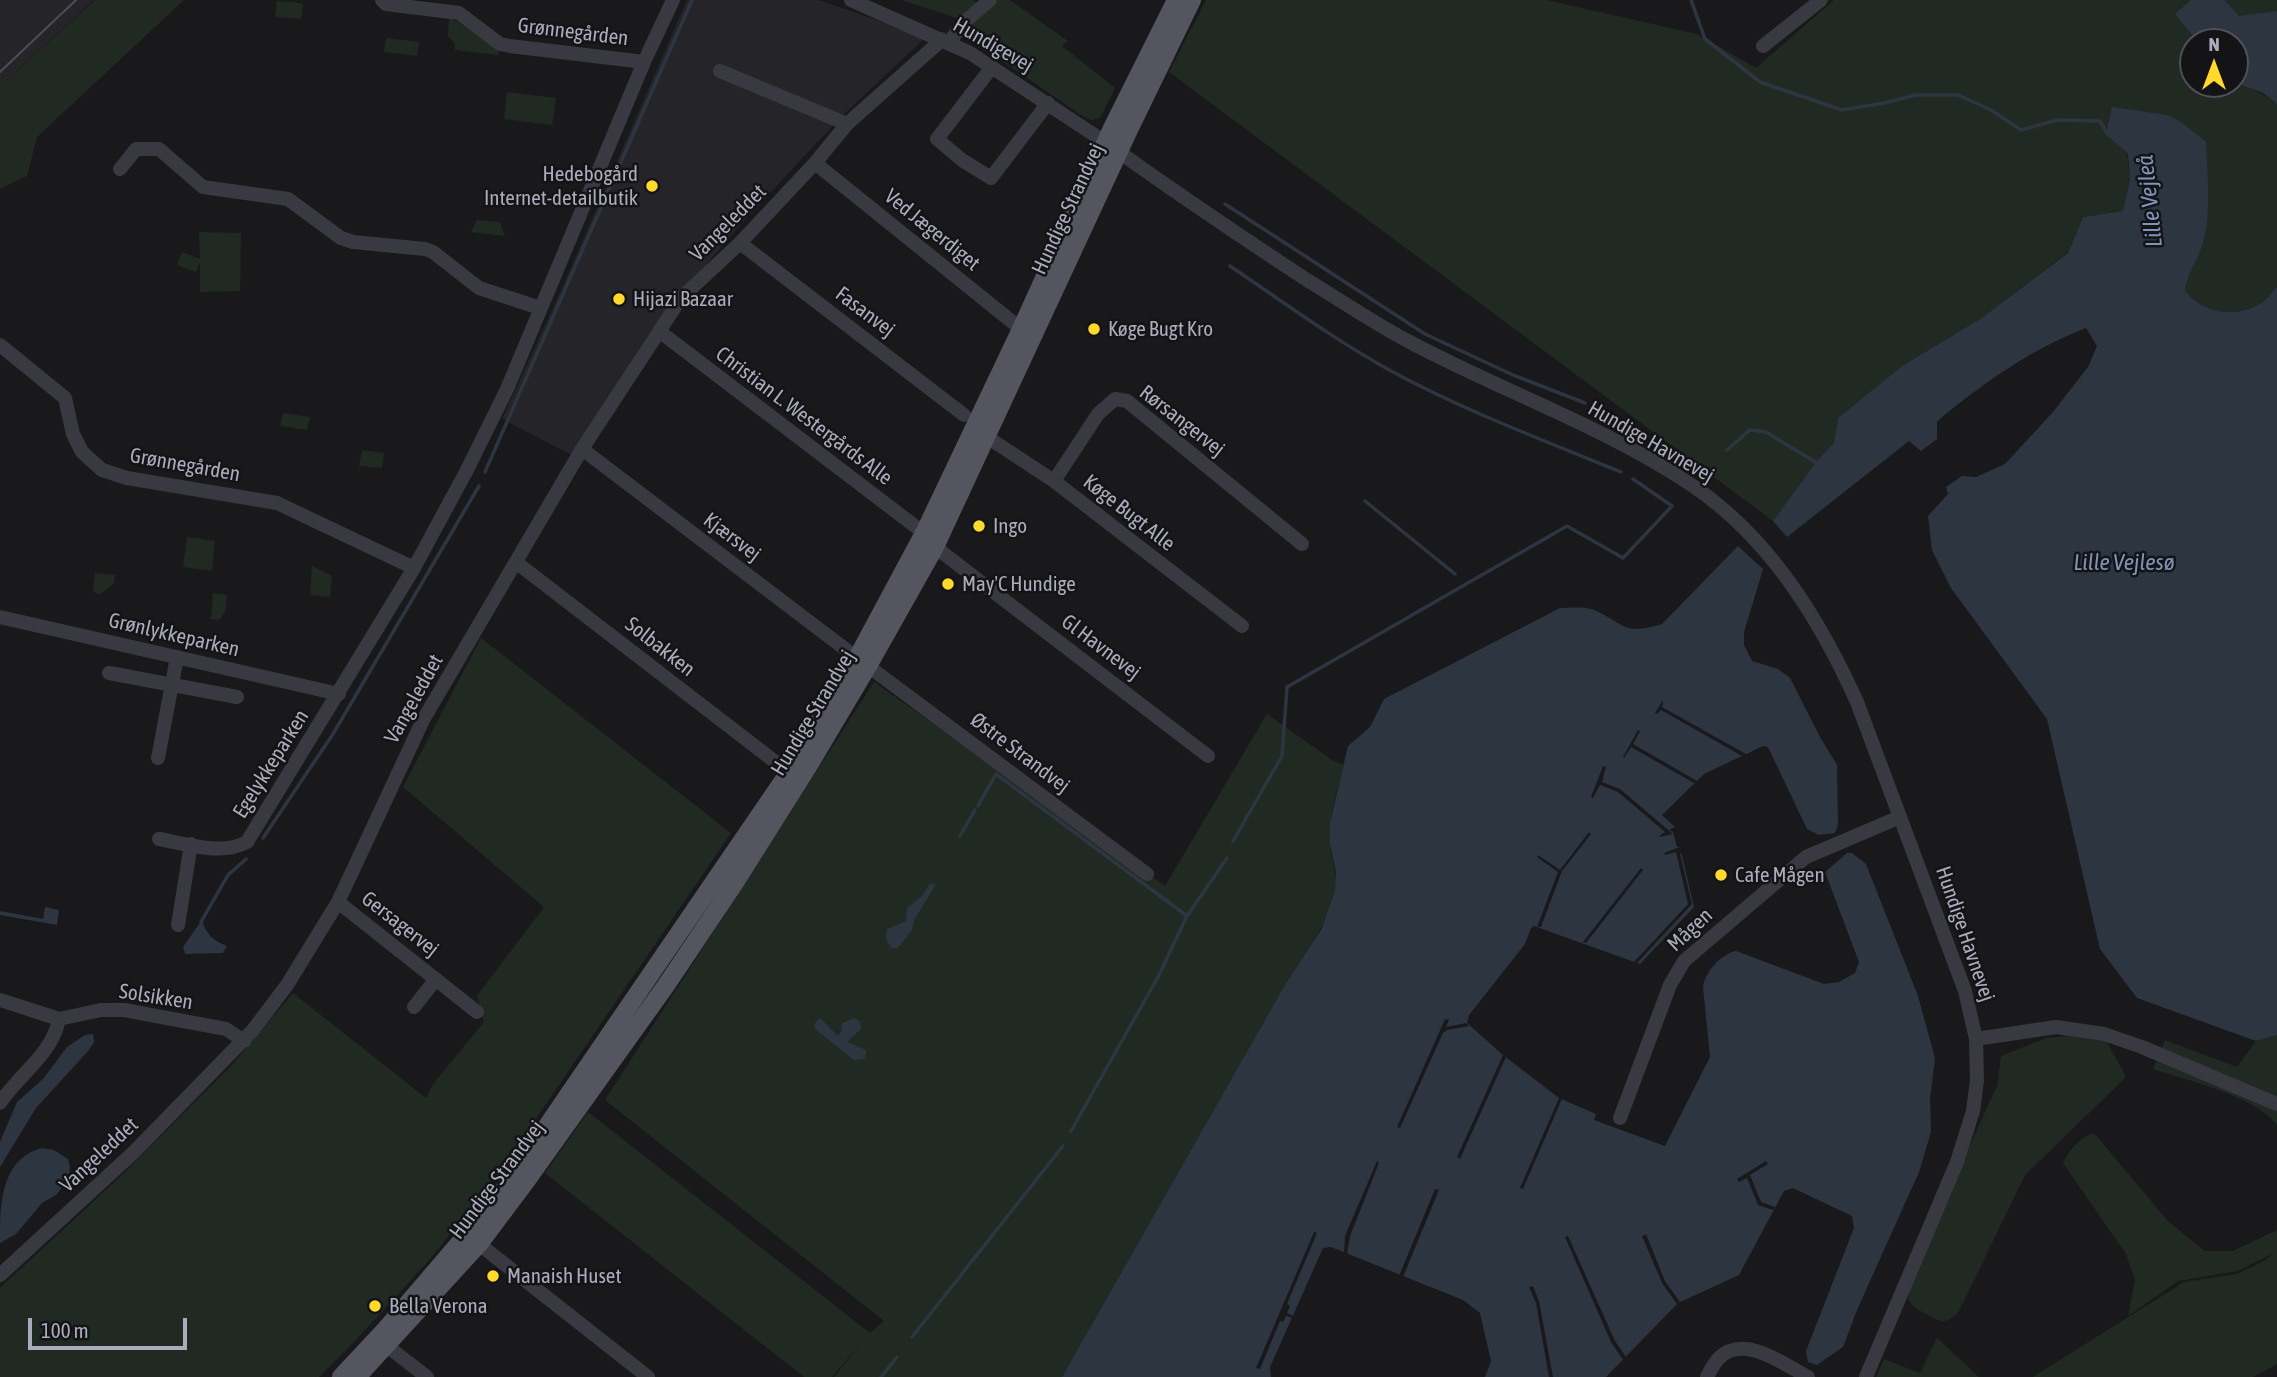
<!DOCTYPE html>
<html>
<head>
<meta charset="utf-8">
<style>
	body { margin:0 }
	#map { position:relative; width:2277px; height:1377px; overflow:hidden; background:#19191b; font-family:"Asap Condensed",sans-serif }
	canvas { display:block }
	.north { position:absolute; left:2179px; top:28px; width:70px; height:70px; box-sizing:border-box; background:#141316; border:2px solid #505058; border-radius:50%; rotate:0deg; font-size:19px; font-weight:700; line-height:28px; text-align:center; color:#aaacbc }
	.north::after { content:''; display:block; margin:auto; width:24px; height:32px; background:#ffda2d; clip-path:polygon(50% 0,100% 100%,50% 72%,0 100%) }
	.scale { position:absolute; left:28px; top:1318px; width:159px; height:32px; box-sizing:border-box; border:4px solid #aaacbc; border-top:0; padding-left:9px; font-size:21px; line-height:24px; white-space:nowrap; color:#aaacbc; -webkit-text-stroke:5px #141316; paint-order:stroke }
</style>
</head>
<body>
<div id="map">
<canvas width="2277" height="1377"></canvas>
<div class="north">N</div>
<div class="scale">100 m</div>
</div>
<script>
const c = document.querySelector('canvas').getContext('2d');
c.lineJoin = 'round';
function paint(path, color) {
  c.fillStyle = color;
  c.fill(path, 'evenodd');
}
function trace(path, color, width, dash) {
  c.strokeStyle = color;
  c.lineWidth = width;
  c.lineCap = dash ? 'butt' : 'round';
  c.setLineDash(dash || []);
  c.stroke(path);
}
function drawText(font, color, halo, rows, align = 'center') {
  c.font = font + ' "Asap Condensed",sans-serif';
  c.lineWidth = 5;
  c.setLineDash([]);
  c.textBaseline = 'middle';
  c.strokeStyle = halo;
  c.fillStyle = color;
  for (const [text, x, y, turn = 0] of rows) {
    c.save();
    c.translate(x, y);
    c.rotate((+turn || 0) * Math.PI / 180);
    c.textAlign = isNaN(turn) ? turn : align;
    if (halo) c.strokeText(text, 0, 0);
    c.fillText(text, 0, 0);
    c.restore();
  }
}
const built = new Path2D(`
	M0,0H94L0,86Z
	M687,0H819L926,37L840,118L739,226L651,330L572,455L502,419L563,286Z`);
const green = new Path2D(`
	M95,0H184L37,137L27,176L0,189V86Z
	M901,0H973L980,6L963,20Z
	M995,0H1010L1068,41L1062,46L1115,88L1100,118L1092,120L1084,117L998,58L962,37L960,35Z
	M1206,0H1546L1697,34L1756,68L1834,0H2277V11L2239,17L2175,14L2198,42H2193V84C2231,84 2244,80 2277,104V287C2272,294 2264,303 2256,306C2232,318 2200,312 2185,290L2186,279L2203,244L2207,220L2107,134L2127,154L2130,179L2123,211L2083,217L2068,252L1980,319L1902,366L1838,418L1834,443L1816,462L1773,521L1169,72Z
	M277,1L300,3L303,5L301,19L275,17Z
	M449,18C467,24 483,40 499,50L498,55L455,50V44L448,36Z
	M386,38L419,42L417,56L384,52Z
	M507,92L556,98L552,125L504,119Z
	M477,220L500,222L505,236L471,232Z
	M199,232L241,233L240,291L200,292V263L196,272L177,265L182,252L200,259Z
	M283,413L310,417L307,430L280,426Z
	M362,450L384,453L382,468L359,466Z
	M187,537L215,541L212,571L183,567Z
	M312,566L332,576L330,597L310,595Z
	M95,573L115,575L114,583L99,595L93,591Z
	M213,593L227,595L225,612L219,620L211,619Z
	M481,638L731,833L507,1161L431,1258L357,1339L319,1377H0V1288L124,1173L231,1066L293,993L426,1098L433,1084L484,1022L477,996L544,907L403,787Z
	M874,682L1165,886L1267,714L1332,760L1344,765C1338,789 1329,814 1330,839C1330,858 1339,874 1335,893C1326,927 1305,954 1286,983L1062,1377H834L866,1337L832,1377H804L545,1173L588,1112L870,1333L884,1321L605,1100Z
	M2277,1035V1125C2258,1097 2186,1080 2153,1069L2165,1040L2237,1067L2256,1041Z
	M2069,1036L2107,1042L2126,1077L2025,1175L1959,1311C1947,1324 1943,1323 1928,1315C1920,1311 1914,1308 1908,1300L1911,1288L1974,1136L1997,1086L2001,1056L2046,1038Z
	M2094,1133L2168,1221L2205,1251H2233L2277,1230V1364L2253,1377H2033L2184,1282L2237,1274L2264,1261L2273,1253L2238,1271L2178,1281L2128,1316L2135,1280L2126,1254L2063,1163C2069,1151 2080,1137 2094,1133Z
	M1937,1338L1979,1377H1876L1884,1359L1920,1373Z`);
const water = new Path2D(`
	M2191,0H2224L2239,16L2277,11V104L2263,93L2235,83V42H2198L2175,14Z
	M2112,107L2167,115L2181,122L2206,142C2207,174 2212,212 2203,243C2198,260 2187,273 2185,290C2200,312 2232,318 2256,306C2264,303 2271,294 2277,287V1035L2256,1041L2137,998L2100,949L2047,719L1951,588L1932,550L1928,516L1948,494L1946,487L1962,476L1976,477L2005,464L2053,412L2088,367L2097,346L2086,328C2033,348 1985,382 1942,417L1937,422V439L1921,451L1909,441L1787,537L1773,521L1816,462L1834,443L1838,418L1902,366L1980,319L2068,253L2083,217L2123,211L2130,179L2128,154L2106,134Z
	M1738,546L1763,569L1744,632V645L1752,661L1778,669L1790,678L1820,737L1837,765L1838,825L1835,833L1819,835L1807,829L1768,747L1763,746L1704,774L1662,815L1675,827L1669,830L1673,832L1677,847H1680L1694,907L1640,964L1534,926L1531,928L1525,944L1469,1015L1467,1023L1503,1055L1559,1098L1596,1114L1594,1120L1665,1146L1710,1057L1703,987C1705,972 1721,954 1736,951L1824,984L1839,982L1855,973L1859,962L1825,872L1847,853H1852L1866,864L1918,996L1935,1058L1930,1098L1931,1132L1919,1172L1857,1310L1843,1347L1817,1365L1808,1362L1806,1351L1854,1228L1852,1216L1793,1188L1784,1191L1739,1275L1678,1303L1606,1377H1485L1491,1361L1480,1313L1463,1300L1331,1247L1323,1248L1270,1367L1271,1377H1062L1286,983L1321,930L1335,891L1336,872L1330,844V823L1348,746L1370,727L1384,699L1560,608C1571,608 1585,606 1594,610C1626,624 1622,636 1662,624Z
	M930,884H935V886L914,920L912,930L898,948H891L886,939L887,929L906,921L907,908L921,897Z
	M45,907L59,910L57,925L0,915V911L43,919Z
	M202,920C206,934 212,940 227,946L223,953L185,954L183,947Z
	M820,1018L838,1036L841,1032L842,1023L854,1018L860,1021L861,1029L847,1042L866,1050L865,1059L854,1060L815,1029V1023Z
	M93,1034L94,1042L89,1050L36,1108L0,1167V1142L17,1102L43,1079L67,1047L85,1035Z
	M42,1148L54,1150L68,1159L70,1167L69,1179L56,1195L42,1203L16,1234L0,1243C0,1206 0,1159 42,1148Z`);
const pier = new Path2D(`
	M1663,700L1662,707L1746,754L1742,756L1661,710L1657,714L1655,713Z
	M1638,730L1640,731L1633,744L1697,781L1694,783L1631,747L1624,758L1623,757Z
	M1603,766L1606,767L1602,782L1620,789L1673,834L1660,837V835L1665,832L1618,792L1600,785L1593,798L1591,797Z
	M1589,832L1591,834L1562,871L1541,927H1537L1558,872L1537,857L1538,855L1560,870Z
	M1680,847L1684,849V852L1680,854L1692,904L1637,963L1634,962L1688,904L1676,852L1665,855L1664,853Z
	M1641,868L1643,870L1586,943L1583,942Z
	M1445,1019L1449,1020L1446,1027L1466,1023L1469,1026L1447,1030L1443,1033L1400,1128L1397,1127Z
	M1503,1055L1506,1057L1460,1159L1457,1157Z
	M1559,1098L1562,1099L1523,1189L1520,1188Z
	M1377,1161L1379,1163L1350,1236L1347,1254L1344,1253L1345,1236Z
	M1766,1161L1768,1164L1750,1175L1761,1202L1775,1207L1773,1210L1758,1205L1747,1178L1739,1182L1737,1179Z
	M1435,1189L1439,1190L1403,1277L1399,1276Z
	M1314,1232L1317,1233L1287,1304L1290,1306L1287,1313L1293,1316L1292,1318L1286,1316L1283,1322L1280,1321L1260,1369L1256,1368Z
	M1646,1234L1665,1281L1680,1302L1677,1304L1662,1283L1642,1236Z
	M1568,1236L1615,1341L1626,1357L1623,1360L1611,1342L1565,1237Z
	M1533,1286L1539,1301L1553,1377H1549L1536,1303L1529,1287Z`);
const stream = new Path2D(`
	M1691,0L1705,39L1760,82L1842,110L1884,103L1916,95H1958L1991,110L2021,130L2058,120L2100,121L2108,135
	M1225,204L1425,334L1513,375L1585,403
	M1230,266C1283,302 1335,340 1391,371C1465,411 1543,440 1621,472
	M1727,450L1750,430L1766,432L1817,463
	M485,472L692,0
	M1365,501L1455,574
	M978,806L996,774L1187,916
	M960,836L975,810
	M263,838L333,734L479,486
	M1233,841L1282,756L1287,687L1567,526L1623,558L1672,506L1633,479
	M201,922L228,875L246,859
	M1071,1131L1158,977L1187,916L1227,858
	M912,1337L1063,1146
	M881,1377L897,1357`);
const minor = new Path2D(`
	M382,0L386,4L459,13L500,44L510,46L644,62
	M851,0L970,53L1105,142
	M949,43L962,24L990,0
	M1763,46L1821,0
	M992,67L937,139L962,160L991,178L1048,103
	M720,71L847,124
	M1119,152C1181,196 1243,238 1307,280C1340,300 1372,322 1406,340C1501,391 1604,426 1693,486C1770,538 1820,620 1857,702L1965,991L1976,1039L1977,1080L1973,1111L1957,1162L1866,1377
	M815,163L1021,329
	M120,169L136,149H159L203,187L288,199L341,238L353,242L425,249L433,252L479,288L540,308
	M740,243L964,415
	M659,331L924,533
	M0,345L65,398L73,434L82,452L102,470L127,478L277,503L414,568
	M987,437L1054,481L1242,626
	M582,449L857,658
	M1054,481L1098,414L1115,399L1127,401L1302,544
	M935,547L1208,756
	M517,563L778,764
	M0,617L339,694
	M868,666L1147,874
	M109,673L237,697
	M158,758L177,657
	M159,839C187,844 222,856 247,842L414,568L467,470L507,389L644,62L673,0
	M338,902L477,1012
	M178,925L191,844
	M0,1000L59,1019
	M414,1007L436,979
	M59,1019L101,1010H124L226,1029L244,1041
	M1976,1039L2056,1027L2104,1034L2142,1047L2277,1104
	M0,1103C19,1074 52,1055 59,1019
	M1620,1118L1670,985L1684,961L1806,857L1900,817
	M479,1244L648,1377
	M0,1275L134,1152L253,1030L287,985L338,902L423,720L582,449L681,298L740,243L815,163L847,124L936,45L941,39
	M387,1346L427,1377
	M1707,1377C1710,1371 1714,1363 1719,1358C1744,1333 1785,1365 1808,1377`);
const major = new Path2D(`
	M341,1377L384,1331L497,1199L789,772L857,658L924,533L1021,329L1113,126L1176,0
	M357,1377L479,1244L527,1180L667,984L736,881L808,767L868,666L935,547L1128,132L1192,0`);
const tram = new Path2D(`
	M0,72L76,0`);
const markers = [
	[652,186,7,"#ffda2d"],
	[619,299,7,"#ffda2d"],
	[1094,329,7,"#ffda2d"],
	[979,526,7,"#ffda2d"],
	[948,584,7,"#ffda2d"],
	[1721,875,7,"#ffda2d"],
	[493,1276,7,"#ffda2d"],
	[375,1306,7,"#ffda2d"]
];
const streetNames = [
	["Grønnegården",573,32,7],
	["Hundigevej",993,45,30],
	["Hundige Strandvej",1068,209,-65],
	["Vangeleddet",728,223,-45],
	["Ved Jægerdiget",932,230,39],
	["Fasanvej",865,312,37],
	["Christian L. Westergårds Alle",804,416,37],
	["Rørsangervej",1182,421,38],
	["Hundige Havnevej",1651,442,30],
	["Grønnegården",185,465,10],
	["Køge Bugt Alle",1129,513,38],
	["Kjærsvej",732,537,37],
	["Grønlykkeparken",174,635,13],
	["Solbakken",660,647,38],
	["Gl Havnevej",1101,647,37],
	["Vangeleddet",414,699,-61],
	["Hundige Strandvej",813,713,-59],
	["Østre Strandvej",1020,753,37],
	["Egelykkeparken",271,764,-58],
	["Gersagervej",400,924,38],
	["Mågen",1690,930,-43],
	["Hundige Havnevej",1965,934,71],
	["Solsikken",156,997,9],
	["Vangeleddet",99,1155,-43],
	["Hundige Strandvej",497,1180,-53]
];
const poiNames = [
	["Hedebogård",638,174,"right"],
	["Internet-detailbutik",638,198,"right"],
	["Hijazi Bazaar",633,299],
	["Køge Bugt Kro",1108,329],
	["Ingo",993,526],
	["May'C Hundige",962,584],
	["Cafe Mågen",1735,875],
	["Manaish Huset",507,1276],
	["Bella Verona",389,1306]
];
const waterNames = [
	["Lille Vejleå",2150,201,-96],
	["Lille Vejlesø",2124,563]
];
paint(built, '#252428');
paint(green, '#202a23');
paint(water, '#2d3541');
paint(pier, '#19191b');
trace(stream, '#2d3541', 3.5);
trace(minor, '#393941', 14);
trace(major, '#555560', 18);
trace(tram, '#4c4d56', 2);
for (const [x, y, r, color] of markers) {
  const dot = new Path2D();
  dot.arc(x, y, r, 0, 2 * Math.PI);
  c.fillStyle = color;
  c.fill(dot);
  trace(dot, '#141316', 2.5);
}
drawText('21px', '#aaacbc', '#141316', streetNames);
drawText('21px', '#aaacbc', '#141316', poiNames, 'left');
drawText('italic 23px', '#7e94ba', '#141316', waterNames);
</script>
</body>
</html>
